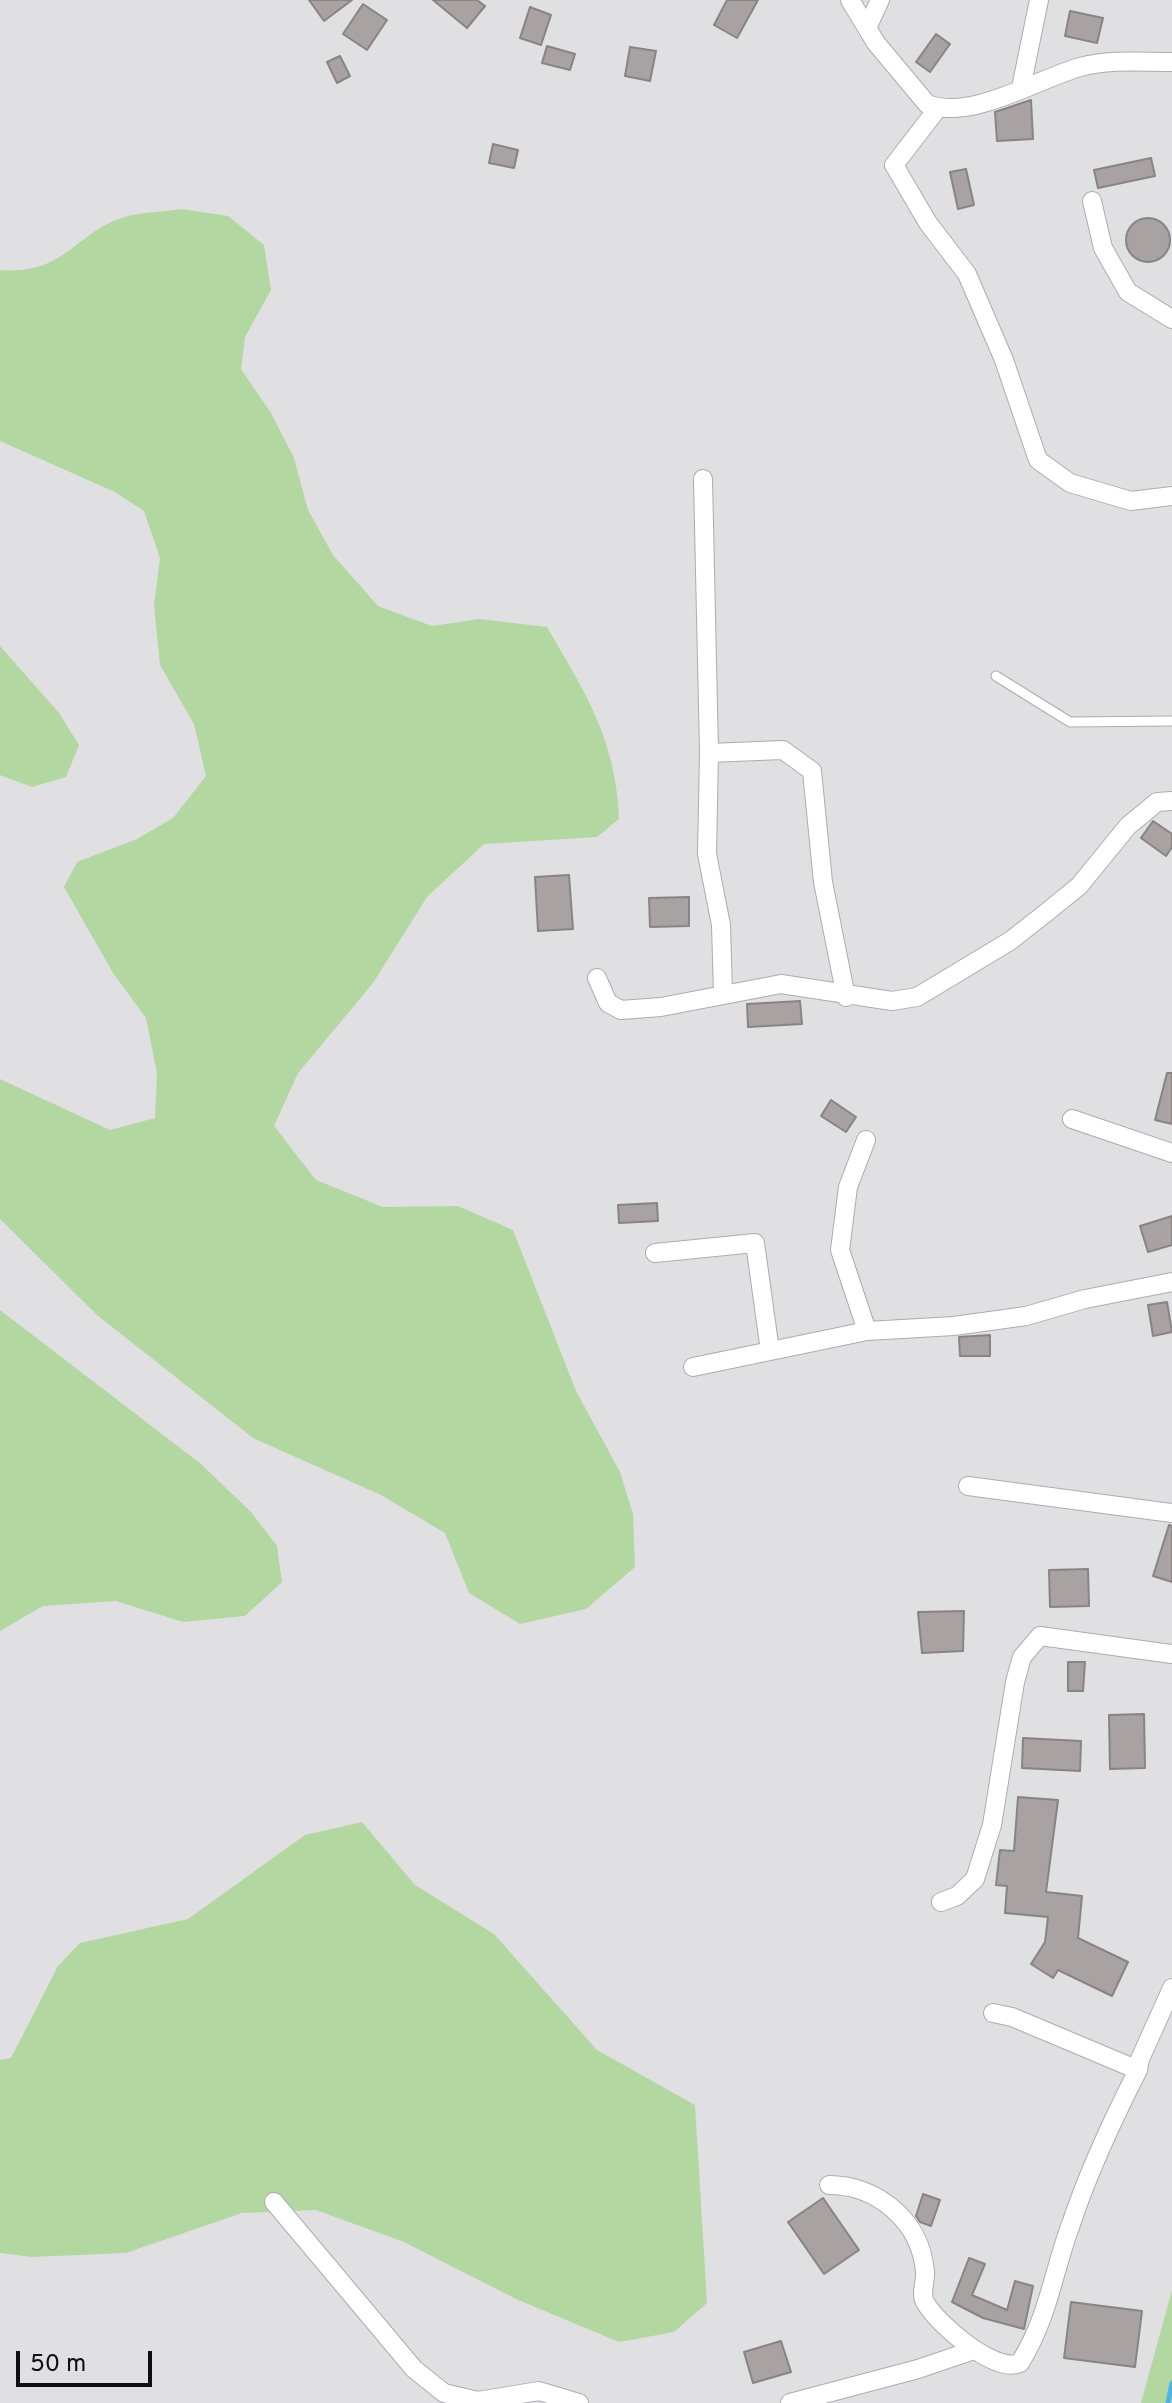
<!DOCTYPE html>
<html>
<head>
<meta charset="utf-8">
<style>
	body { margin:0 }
	#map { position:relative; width:1172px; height:2403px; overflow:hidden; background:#e0dfe2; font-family:Overpass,sans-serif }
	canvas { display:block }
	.scale { position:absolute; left:16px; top:2351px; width:136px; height:36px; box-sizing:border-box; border:4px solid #100f11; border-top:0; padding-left:10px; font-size:24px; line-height:28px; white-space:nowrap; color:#100f11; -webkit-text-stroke:6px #e0dfe2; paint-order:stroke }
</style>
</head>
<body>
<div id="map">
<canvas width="1172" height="2403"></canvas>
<div class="scale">50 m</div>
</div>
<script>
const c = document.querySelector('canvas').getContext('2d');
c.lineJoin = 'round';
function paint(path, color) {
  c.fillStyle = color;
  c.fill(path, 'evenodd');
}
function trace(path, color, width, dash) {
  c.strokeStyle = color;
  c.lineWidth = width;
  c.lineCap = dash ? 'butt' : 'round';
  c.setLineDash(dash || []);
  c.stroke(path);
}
const green = new Path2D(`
	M181,209L228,216L264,245L271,290L245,337L241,369L271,413L294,458L308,510L333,555L378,606L432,626L479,619L547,627C586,694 616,740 619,819L597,837L484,844L427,897L373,983L298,1073L274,1126L316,1180L383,1207L458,1206L513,1230L576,1391L620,1472L633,1514L635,1567L586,1609L520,1624L469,1593L445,1533L381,1495L253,1438L97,1315L0,1219V1079L110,1130L155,1118L157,1073L146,1018L113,973L64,887L77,862L137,839L173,818L206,776L194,724L160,665L154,605L160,558L144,511L115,492L0,441V270C67,275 74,232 125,217C142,212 163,212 181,209Z
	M0,646L59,713L79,745L66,777L32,787L0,775Z
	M0,1310L201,1464L251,1512L277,1546L282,1582L245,1616L183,1622L116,1601L43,1606L0,1631Z
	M362,1822L415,1885L494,1934L597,2050L695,2105L707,2303L674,2332L619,2342L516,2299L404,2242L316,2210L242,2213L126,2253L32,2257L0,2253V2060L11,2058L58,1966L80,1943L188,1919L305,1835Z
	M1172,2290V2403H1141Z`);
const stream = new Path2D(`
	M1168,2403L1172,2383`);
const building = new Path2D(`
	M309,0H352L324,21Z
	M433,0H477L485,6L467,28Z
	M727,0H758L737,38L714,25Z
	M363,4L387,20L367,50L343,34Z
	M530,7L551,15L541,45L520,38Z
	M1070,11L1103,18L1097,43L1065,36Z
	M936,34L950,44L930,72L916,62Z
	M547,46L575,54L570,70L542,63Z
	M630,47L656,51L650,81L625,76Z
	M340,56L350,76L337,83L327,62Z
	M1031,100L1033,139L997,141L995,112Z
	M493,144L518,150L514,168L489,163Z
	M1151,158L1155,176L1098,188L1094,170Z
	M966,169L974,205L958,209L950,172Z
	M1126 240a22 22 0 1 1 44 0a22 22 0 1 1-44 0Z
	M1153,821L1172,834V847L1166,856L1141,838Z
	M569,875L573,929L538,931L535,877Z
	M689,897V926L650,927L649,898Z
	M800,1001L802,1024L748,1027L747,1004Z
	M1167,1073H1172V1124L1155,1120Z
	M831,1100L856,1117L846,1132L821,1116Z
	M657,1203L658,1221L619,1223L618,1205Z
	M1172,1216V1245L1148,1252L1140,1226Z
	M1167,1302L1172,1332L1153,1336L1148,1305Z
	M990,1335V1356H960L959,1337Z
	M1169,1525L1172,1526V1582L1153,1576Z
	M1088,1569L1089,1606L1050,1607L1049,1570Z
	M964,1611L963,1651L922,1653L918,1612Z
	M1068,1662H1085L1083,1691H1068Z
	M1144,1714L1145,1768L1110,1769L1109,1715Z
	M1023,1738L1081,1741L1080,1771L1022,1768Z
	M1018,1797L1058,1800L1046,1892L1082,1896L1078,1938L1128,1962L1112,1996L1058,1970L1053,1978L1031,1964L1045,1942L1048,1917L1005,1913L1007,1886L996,1885L1000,1850L1014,1851Z
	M923,2194L940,2200L931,2226L920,2222L916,2216Z
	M823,2198L859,2250L824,2274L788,2222Z
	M969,2258L985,2264L972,2295L1007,2310L1015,2281L1033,2286L1024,2329L983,2318L952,2302Z
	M1071,2302L1142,2311L1135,2367L1064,2358Z
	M781,2341L791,2372L753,2383L744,2352Z`);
const lane = new Path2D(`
	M996,676L1070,722L1172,721`);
const street = new Path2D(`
	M850,0L876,43L927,104C971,121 1035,80 1080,67C1110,59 1141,62 1172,62
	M867,28L880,0
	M1021,88L1039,0
	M938,108L894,165L928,223L967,274L1004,360L1038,460L1070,483L1131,501L1172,496
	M1092,201L1103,248L1128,292L1172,319
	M703,479L709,753L783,750L812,771L823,882L846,997
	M709,753L707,854L721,925L723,993
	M597,978L608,1003L621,1010L661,1007L781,984L892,1001L917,997L1010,941L1047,912L1079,886L1128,826L1157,802L1172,801
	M1072,1119L1172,1153
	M866,1140L848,1187L840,1250L867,1331
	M655,1253L755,1243L770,1351
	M693,1367L867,1331L954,1326L1026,1316L1085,1299L1172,1282
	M968,1486L1172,1513
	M941,1902L957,1896L975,1879L992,1825L1015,1682L1022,1657L1040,1636L1172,1654
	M993,2013L1012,2017L1138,2070
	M829,2185C877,2185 921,2221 925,2272C926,2282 920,2293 925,2302C937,2324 995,2374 1020,2363C1050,2313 1052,2275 1071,2224C1089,2170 1112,2121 1138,2070L1140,2059L1172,1988
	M274,2202L414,2369L444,2393L478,2401L539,2391L579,2403
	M790,2403L918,2369L974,2350`);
paint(green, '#b3d7a1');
trace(stream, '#50b3e7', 5);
paint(building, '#a8a3a2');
trace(building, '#888483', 2);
trace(lane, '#acabae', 11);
trace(street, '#acabae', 20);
trace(lane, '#fff', 9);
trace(street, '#fff', 18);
</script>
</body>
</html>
